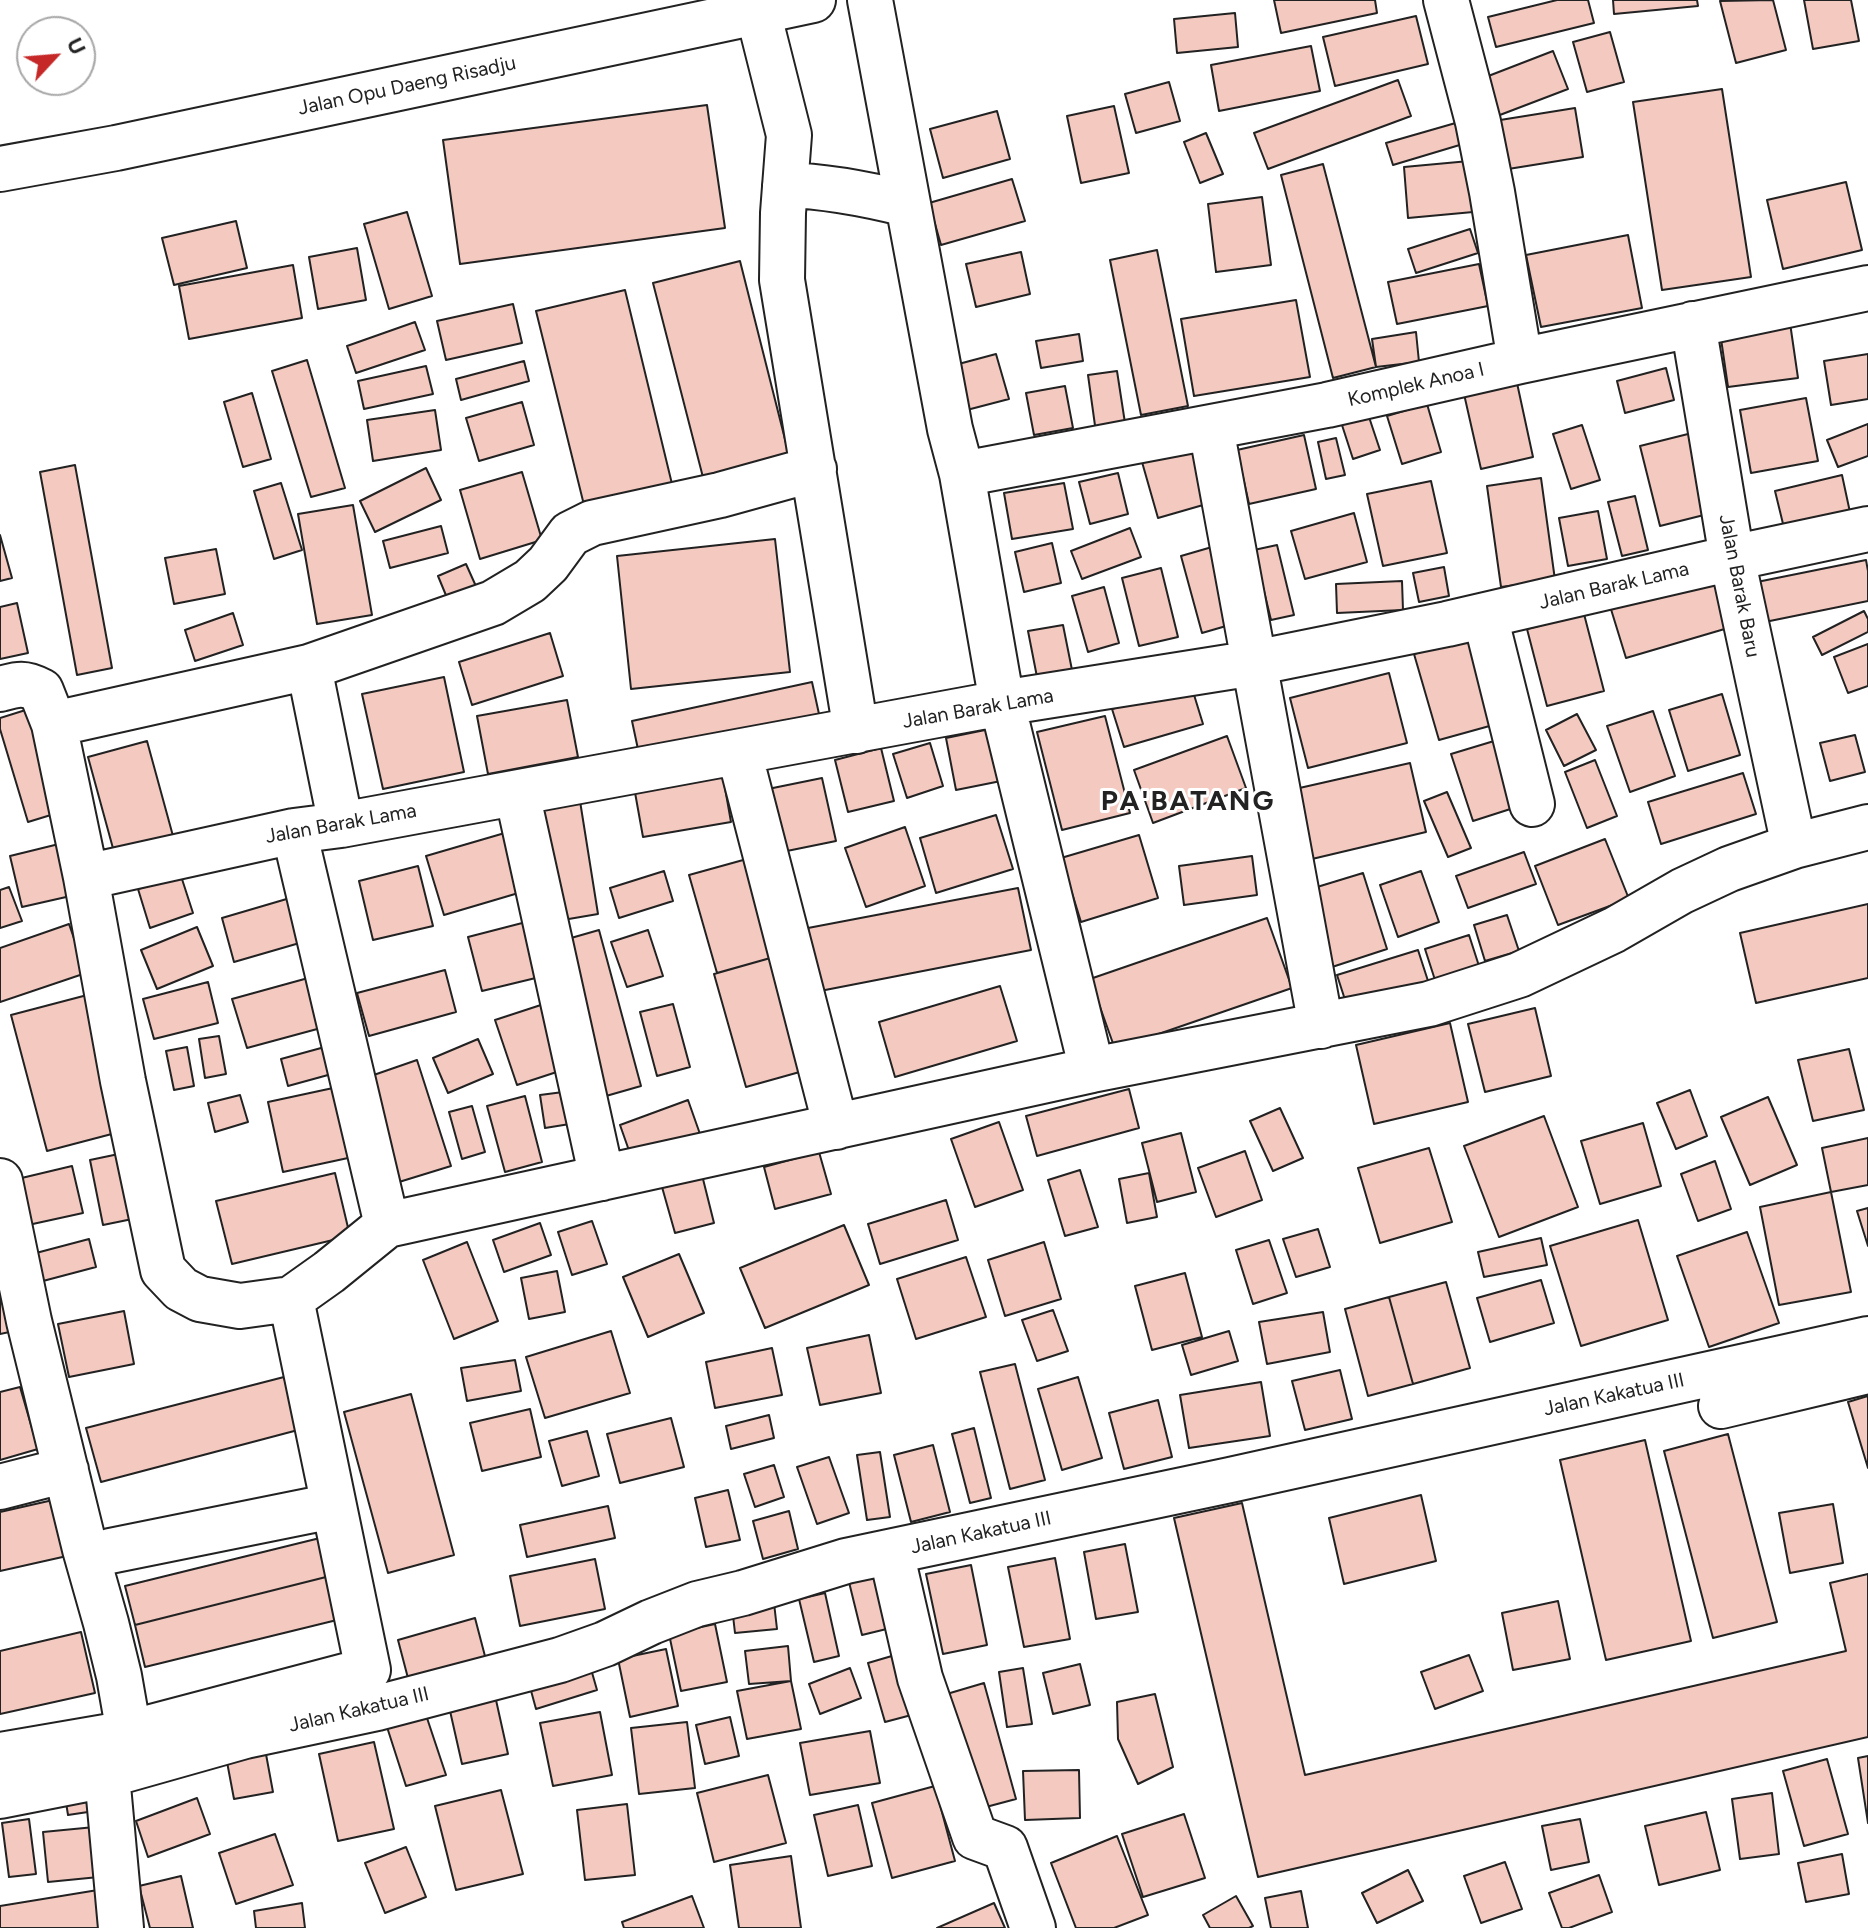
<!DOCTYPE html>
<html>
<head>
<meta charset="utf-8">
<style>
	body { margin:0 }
	#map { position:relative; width:1868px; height:1928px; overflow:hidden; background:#fff; font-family:Figtree,sans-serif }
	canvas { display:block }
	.north { position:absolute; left:16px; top:16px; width:80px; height:80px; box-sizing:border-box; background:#fff; border:2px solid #a7a7a7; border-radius:50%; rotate:64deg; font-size:22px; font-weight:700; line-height:32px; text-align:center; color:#222 }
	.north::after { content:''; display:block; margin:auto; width:28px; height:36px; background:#c62828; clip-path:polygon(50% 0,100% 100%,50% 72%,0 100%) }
</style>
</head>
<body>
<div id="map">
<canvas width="1868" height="1928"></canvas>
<div class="north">U</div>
</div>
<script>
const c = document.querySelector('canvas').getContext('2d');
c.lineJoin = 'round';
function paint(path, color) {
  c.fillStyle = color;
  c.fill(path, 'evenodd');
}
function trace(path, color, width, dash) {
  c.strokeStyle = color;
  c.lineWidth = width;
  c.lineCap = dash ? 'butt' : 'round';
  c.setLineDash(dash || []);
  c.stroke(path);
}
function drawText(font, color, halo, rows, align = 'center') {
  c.font = font + ' Figtree,sans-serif';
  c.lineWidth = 6;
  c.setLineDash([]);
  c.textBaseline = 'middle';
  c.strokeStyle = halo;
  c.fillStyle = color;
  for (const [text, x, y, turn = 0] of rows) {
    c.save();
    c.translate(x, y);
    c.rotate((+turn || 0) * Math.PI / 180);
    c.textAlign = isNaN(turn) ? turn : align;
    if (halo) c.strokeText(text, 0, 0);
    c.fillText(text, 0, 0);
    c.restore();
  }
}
const building = new Path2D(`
	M1274,0H1375L1377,13L1281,33Z
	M1557,0H1588L1594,23L1496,47L1488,17Z
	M1613,0H1697L1698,6L1614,14Z
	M1773,0L1786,50L1736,63L1720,1Z
	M1804,0H1851L1859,41L1813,49Z
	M1235,13L1238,47L1177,53L1174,19Z
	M1416,16L1428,64L1335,86L1323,37Z
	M1610,32L1624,82L1587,92L1573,42Z
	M1311,46L1320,91L1219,111L1211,65Z
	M1553,51L1568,89L1492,118L1478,80Z
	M1398,80L1411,116L1268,169L1254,133Z
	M1169,82L1180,121L1136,133L1125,94Z
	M1722,89L1751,277L1662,290L1633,102Z
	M707,105L725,228L460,264L443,140Z
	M1114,106L1129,173L1081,183L1067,116Z
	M1575,108L1583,157L1502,170L1494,121Z
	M997,111L1010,159L943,178L930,129Z
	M1466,120L1473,141L1393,165L1386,143Z
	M1206,133L1223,174L1200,183L1184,142Z
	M1480,160L1484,211L1408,218L1404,167Z
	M1323,164L1376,367L1333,378L1281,175Z
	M1012,179L1025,221L941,245L929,203Z
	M1846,182L1862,250L1783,269L1767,200Z
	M1262,197L1271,265L1216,272L1208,204Z
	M407,212L432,296L389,309L364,224Z
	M236,221L247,268L174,285L162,238Z
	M1470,229L1478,253L1416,273L1408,249Z
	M1628,235L1642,308L1541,327L1526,255Z
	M357,248L366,300L318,309L309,257Z
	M1157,250L1188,406L1141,415L1110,260Z
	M1021,252L1030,294L976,307L966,264Z
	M740,261L792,467L706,489L653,283Z
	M1479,264L1488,306L1397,324L1388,282Z
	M293,265L302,318L189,339L179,286Z
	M625,290L672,484L584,505L536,311Z
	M1296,300L1310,377L1194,396L1181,319Z
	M513,304L522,343L446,360L437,321Z
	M1789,316L1798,378L1728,387L1719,325Z
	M415,322L425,350L356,373L347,346Z
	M1416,332L1419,362L1376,367L1372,339Z
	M1079,334L1083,361L1041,368L1036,341Z
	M996,354L1009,399L963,411L951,366Z
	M1868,354V399L1831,405L1824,361Z
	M307,360L345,488L311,497L272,371Z
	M524,361L529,381L461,400L456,379Z
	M426,366L433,394L364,409L358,381Z
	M1666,368L1674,400L1625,413L1617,381Z
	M1117,371L1127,436L1097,440L1088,375Z
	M1517,383L1533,457L1481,469L1464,394Z
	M1065,386L1073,428L1034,435L1026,393Z
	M252,393L271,459L243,467L224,402Z
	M1806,398L1818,461L1751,473L1740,410Z
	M522,402L534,445L479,461L466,418Z
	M1427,404L1441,452L1402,464L1387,416Z
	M435,410L441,450L373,461L367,420Z
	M1368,414L1380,450L1353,459L1341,422Z
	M1868,424V456L1838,467L1827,440Z
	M1582,425L1600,480L1571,489L1553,434Z
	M1692,433L1712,513L1660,526L1640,446Z
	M1304,435L1316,489L1249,504L1237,450Z
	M1336,438L1345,475L1326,479L1318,442Z
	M1201,446L1217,501L1158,518L1142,462Z
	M75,465L112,668L77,675L40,472Z
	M426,468L441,500L375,532L360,501Z
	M522,472L542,540L480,559L460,490Z
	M1118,473L1128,514L1090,524L1079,482Z
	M1842,475L1851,517L1785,532L1775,491Z
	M1541,478L1555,580L1501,587L1487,486Z
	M1431,481L1447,553L1383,566L1367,494Z
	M281,483L302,550L274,559L254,491Z
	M1064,483L1073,529L1012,539L1004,493Z
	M1635,496L1648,550L1622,556L1608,502Z
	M353,505L372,615L317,624L298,514Z
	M1598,511L1607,559L1568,566L1559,518Z
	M1354,513L1367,562L1305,579L1291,531Z
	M441,526L448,553L390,568L383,541Z
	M1130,528L1141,557L1082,579L1071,551Z
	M0,535L12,578L0,581Z
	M775,539L790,672L631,689L617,556Z
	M1052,543L1061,583L1024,592L1015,552Z
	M1277,545L1294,615L1271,620L1254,550Z
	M1212,547L1233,624L1202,633L1181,556Z
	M216,549L225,594L174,604L165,558Z
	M1866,560L1868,571V601L1760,623L1752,583Z
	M466,564L479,593L450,605L438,576Z
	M1444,567L1449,596L1419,602L1413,573Z
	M1161,568L1178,637L1139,646L1122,578Z
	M1712,576L1728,628L1626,658L1610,606Z
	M1402,581L1403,610L1337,613L1336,584Z
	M1104,587L1119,643L1088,652L1072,596Z
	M17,603L28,653L0,659V607Z
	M1864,611L1868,619V632L1822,655L1813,637Z
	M233,613L243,645L195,661L185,630Z
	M1584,614L1604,691L1547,706L1527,629Z
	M1063,625L1072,670L1037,677L1028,631Z
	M550,633L563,676L472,705L459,662Z
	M1480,635L1504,722L1439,740L1414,654Z
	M1868,644V686L1848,693L1834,657Z
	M1389,673L1407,743L1308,768L1290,698Z
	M444,677L464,772L383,789L362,694Z
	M812,682L819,714L639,754L632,721Z
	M1191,685L1203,724L1124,747L1112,709Z
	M1722,694L1740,755L1688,771L1669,710Z
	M567,700L578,757L488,774L477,716Z
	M32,708L64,811L28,822L0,729V718Z
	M1653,711L1675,776L1630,792L1607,726Z
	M1577,714L1596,750L1564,766L1546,730Z
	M1105,716L1130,813L1062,830L1037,732Z
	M990,729L1001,781L956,790L946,738Z
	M1855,735L1865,772L1830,781L1820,743Z
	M1227,736L1246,788L1153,823L1134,770Z
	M1504,738L1526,804L1473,821L1451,754Z
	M147,741L173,836L114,852L88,757Z
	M930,743L943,786L907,798L893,754Z
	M881,748L894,801L848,812L835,760Z
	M1595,760L1617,816L1587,828L1565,772Z
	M1410,763L1426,832L1312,859L1295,789Z
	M722,771L731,822L643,837L634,787Z
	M1743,773L1756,814L1661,844L1648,802Z
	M822,778L836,841L782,852L768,789Z
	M1447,792L1471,848L1448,857L1424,801Z
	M580,801L598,914L557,921L539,807Z
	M996,815L1013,869L936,893L920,838Z
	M905,827L925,886L866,907L845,848Z
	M515,830L532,889L444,915L426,856Z
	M1139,835L1158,898L1081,922L1061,858Z
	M1605,839L1629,899L1558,925L1535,866Z
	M63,843L75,895L22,907L10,856Z
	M1524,852L1536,884L1468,908L1456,876Z
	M1252,856L1257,895L1184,905L1179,866Z
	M754,857L781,955L717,973L689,875Z
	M418,866L433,926L373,940L359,881Z
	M664,871L673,901L619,918L610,888Z
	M1421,871L1439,922L1398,937L1380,885Z
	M1363,873L1387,949L1329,968L1304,891Z
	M181,876L193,913L150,928L138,889Z
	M9,887L22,921L0,928V890Z
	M1018,888L1031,950L820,991L808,928Z
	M290,898L303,942L234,962L222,918Z
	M1868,904V978L1756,1003L1740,933Z
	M1507,915L1519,951L1485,961L1474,925Z
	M1267,918L1292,988L1115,1049L1090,979Z
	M530,921L544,976L482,991L468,937Z
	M69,924L86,973L0,1002V948Z
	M197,927L213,966L157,989L141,950Z
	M599,930L641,1086L599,1098L557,942Z
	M648,930L663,976L627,987L611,942Z
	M1469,935L1479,966L1435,980L1425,949Z
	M1418,950L1429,984L1348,1009L1337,975Z
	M781,955L814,1068L746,1087L714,974Z
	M445,970L456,1012L369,1036L357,993Z
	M319,975L332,1025L247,1048L232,999Z
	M208,982L218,1023L154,1039L143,999Z
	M1000,986L1017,1041L895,1077L879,1022Z
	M91,994L127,1130L47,1151L11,1015Z
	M550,1002L572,1067L517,1085L495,1020Z
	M673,1004L690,1067L657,1076L640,1012Z
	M1535,1008L1551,1076L1485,1092L1468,1024Z
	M1450,1023L1468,1102L1374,1124L1356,1045Z
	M219,1036L226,1074L205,1078L199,1039Z
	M478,1039L493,1074L448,1093L433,1058Z
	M332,1045L339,1072L288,1086L281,1059Z
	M187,1047L194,1086L174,1090L166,1051Z
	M1849,1049L1864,1110L1813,1121L1798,1060Z
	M417,1060L451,1166L399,1182L365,1078Z
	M347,1085L362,1155L283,1172L268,1102Z
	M1129,1089L1139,1128L1037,1156L1026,1116Z
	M1690,1090L1707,1136L1676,1149L1657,1103Z
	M571,1091L576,1123L545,1128L540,1095Z
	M240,1095L248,1122L215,1132L208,1103Z
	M525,1096L542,1162L505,1172L487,1106Z
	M1768,1097L1797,1165L1750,1185L1721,1117Z
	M688,1100L700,1134L632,1159L620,1125Z
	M472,1106L485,1152L462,1159L449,1112Z
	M1280,1108L1303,1158L1273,1171L1250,1121Z
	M1544,1116L1578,1207L1499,1237L1464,1146Z
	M999,1122L1023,1190L975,1207L951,1139Z
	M1643,1123L1661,1186L1600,1204L1581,1141Z
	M1181,1133L1196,1192L1157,1202L1142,1143Z
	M1868,1138V1185L1831,1192L1822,1148Z
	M1429,1148L1452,1222L1380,1243L1358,1168Z
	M133,1151L147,1216L103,1225L90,1160Z
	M1245,1151L1262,1200L1216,1217L1198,1168Z
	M819,1152L831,1194L775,1209L764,1167Z
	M1715,1161L1731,1209L1698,1221L1681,1174Z
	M72,1166L83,1213L19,1227L9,1181Z
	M1080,1170L1098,1227L1065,1236L1048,1180Z
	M335,1173L350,1236L232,1264L216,1201Z
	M1149,1173L1157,1217L1127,1223L1119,1179Z
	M702,1175L714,1223L675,1233L662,1187Z
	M1831,1192L1851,1292L1779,1305L1760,1207Z
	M946,1200L958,1240L880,1264L868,1224Z
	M1868,1208V1246L1857,1211Z
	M1638,1220L1668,1320L1581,1346L1550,1246Z
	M592,1221L607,1264L572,1275L558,1232Z
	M540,1223L551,1255L504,1272L493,1240Z
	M844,1225L869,1285L765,1328L740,1268Z
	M1318,1229L1330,1267L1296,1277L1283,1239Z
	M1747,1232L1779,1323L1709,1347L1677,1256Z
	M1541,1238L1547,1265L1484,1277L1478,1252Z
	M89,1239L96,1267L43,1281L36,1253Z
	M1269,1240L1287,1293L1253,1304L1236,1250Z
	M467,1242L498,1321L454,1339L423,1260Z
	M1044,1242L1061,1299L1005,1316L988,1260Z
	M679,1254L704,1313L648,1337L623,1277Z
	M966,1257L986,1317L916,1339L897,1279Z
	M557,1271L565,1312L529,1319L521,1278Z
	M0,1273L19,1330L0,1334Z
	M1185,1273L1202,1337L1152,1350L1135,1286Z
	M1541,1280L1554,1323L1490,1342L1477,1298Z
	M1446,1282L1470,1368L1413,1384L1389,1297Z
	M1389,1297L1413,1384L1368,1396L1345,1309Z
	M1053,1310L1068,1351L1037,1361L1022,1320Z
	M124,1311L134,1364L69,1377L58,1324Z
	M1323,1312L1330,1352L1267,1364L1259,1322Z
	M611,1331L630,1393L545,1418L526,1357Z
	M1229,1331L1238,1361L1191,1375L1182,1345Z
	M869,1335L881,1393L820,1405L807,1348Z
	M772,1348L782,1395L715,1408L706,1362Z
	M515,1360L521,1391L467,1401L461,1368Z
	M1015,1364L1045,1480L1010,1489L980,1372Z
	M1340,1370L1352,1419L1305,1430L1292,1381Z
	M284,1377L298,1430L101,1482L86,1428Z
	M1078,1377L1102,1458L1062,1470L1038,1389Z
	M1261,1382L1270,1436L1189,1448L1180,1395Z
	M20,1387L38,1449L0,1460V1392Z
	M411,1394L454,1555L388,1573L344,1412Z
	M1868,1396V1468L1848,1402Z
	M1158,1400L1172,1457L1124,1469L1109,1413Z
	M530,1409L541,1457L482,1471L470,1423Z
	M769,1415L774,1438L731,1449L726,1426Z
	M671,1418L684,1467L620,1483L607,1434Z
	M974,1428L991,1498L970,1503L952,1434Z
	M587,1431L599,1476L562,1486L549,1441Z
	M1728,1434L1777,1622L1713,1638L1664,1451Z
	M1645,1440L1691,1641L1606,1660L1560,1460Z
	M933,1445L950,1512L911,1522L894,1455Z
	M880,1452L890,1517L867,1520L857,1455Z
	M829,1457L849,1513L817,1524L797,1467Z
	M774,1465L784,1497L755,1507L744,1474Z
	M728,1490L740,1540L706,1547L695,1498Z
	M1421,1495L1436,1561L1344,1584L1329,1518Z
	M53,1500L67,1556L0,1571V1512Z
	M1242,1503L1305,1775L1846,1651L1830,1583L1868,1574V1737L1258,1877L1174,1518Z
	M1833,1504L1843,1563L1790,1573L1779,1513Z
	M608,1506L615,1538L527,1557L520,1525Z
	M789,1511L798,1549L763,1559L753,1521Z
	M320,1538L330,1576L135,1625L125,1586Z
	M1125,1544L1138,1612L1096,1619L1084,1552Z
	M1055,1558L1070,1639L1024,1647L1008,1567Z
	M595,1559L605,1609L520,1626L510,1576Z
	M971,1565L987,1645L943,1654L926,1574Z
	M889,1568L903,1625L862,1635L848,1578Z
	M330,1576L341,1619L145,1667L135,1625Z
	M825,1593L839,1656L814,1662L799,1599Z
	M1558,1601L1570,1659L1513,1670L1502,1613Z
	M774,1603L777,1629L735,1633L732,1607Z
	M475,1618L486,1660L409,1682L398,1640Z
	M715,1624L727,1682L681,1691L669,1634Z
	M81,1632L95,1693L0,1714V1651Z
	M788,1646L791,1681L749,1684L745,1651Z
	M666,1649L678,1706L630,1717L618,1659Z
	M902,1653L919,1713L885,1722L868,1663Z
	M1469,1655L1483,1691L1435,1709L1421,1672Z
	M1080,1664L1090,1705L1053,1714L1043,1673Z
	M850,1668L861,1698L820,1714L809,1684Z
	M1023,1668L1032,1724L1007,1727L999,1672Z
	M591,1669L597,1690L536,1709L530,1687Z
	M791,1681L801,1729L747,1739L737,1691Z
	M984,1683L1016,1799L971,1811L940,1696Z
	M494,1691L508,1754L462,1764L448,1702Z
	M1155,1694L1173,1767L1138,1784L1118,1739L1117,1702Z
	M600,1712L612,1775L553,1786L540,1723Z
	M426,1715L446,1775L406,1786L387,1727Z
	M730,1717L739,1756L705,1764L696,1725Z
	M687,1722L695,1788L639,1794L631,1728Z
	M870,1731L880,1783L810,1795L800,1743Z
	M263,1738L273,1792L234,1799L224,1746Z
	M374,1742L394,1829L338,1841L319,1754Z
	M1868,1756V1823L1858,1758Z
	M1827,1759L1848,1834L1804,1846L1783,1771Z
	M1079,1770L1080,1818L1025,1820L1023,1771Z
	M768,1775L786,1843L714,1862L697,1793Z
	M935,1786L955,1861L892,1878L872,1803Z
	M64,1790L108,1809L68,1815Z
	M501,1790L523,1874L456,1890L435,1806Z
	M1772,1793L1779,1854L1740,1859L1732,1799Z
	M197,1798L210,1834L148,1857L136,1821Z
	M627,1804L635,1875L585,1880L577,1810Z
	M858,1805L872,1866L828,1876L814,1815Z
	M1706,1812L1720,1870L1659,1885L1645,1826Z
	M1184,1814L1205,1878L1143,1897L1122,1834Z
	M29,1819L36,1874L9,1877L2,1823Z
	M1580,1819L1589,1862L1551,1870L1542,1826Z
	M105,1826L109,1876L48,1882L43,1832Z
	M275,1834L293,1885L236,1904L219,1853Z
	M1117,1836L1148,1915L1114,1928H1076L1051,1863Z
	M406,1847L426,1897L385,1913L365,1863Z
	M1842,1854L1849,1894L1806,1902L1798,1863Z
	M791,1856L801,1928H739L730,1865Z
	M1505,1862L1522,1909L1481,1923L1464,1876Z
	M1408,1870L1423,1901L1377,1923L1362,1893Z
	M1599,1875L1612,1912L1569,1928H1562L1549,1893Z
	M181,1876L193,1928H150L139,1886Z
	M104,1889L102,1928H0V1906Z
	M1301,1891L1308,1928H1271L1265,1898Z
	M692,1896L704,1928H624L622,1922Z
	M1236,1896L1253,1926L1249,1928H1210L1203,1915Z
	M302,1903L305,1928H256L254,1911Z
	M994,1903L1005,1928H937Z`);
const minor = new Path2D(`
	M870,0L950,429L962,474L1002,703L1092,1070
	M1446,0L1478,122L1492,192L1520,361
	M758,12L789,135L783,213L782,280L856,731
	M785,185C826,186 867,194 907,204
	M1693,324L1732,558L1794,846
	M1211,428L1321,1026
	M962,474L1327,405L1520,361L1868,288
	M1485,616L1532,804
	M309,667L341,825
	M0,689C18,684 24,682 41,691L54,724L86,877L123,1081L163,1270L181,1289L200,1299L240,1306L291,1299L329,1272L387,1225L1092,1070L1429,1004L1519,975L1614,930L1682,891L1729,869L1794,846L1868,827
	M54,724L309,667L493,603L530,581L548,564L570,534L592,523L720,495L814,469
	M739,752L836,1127
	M517,793L602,1178
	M294,831L387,1225
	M86,877L294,831L341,825L1002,703L1254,663L1447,624L1732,558L1868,529
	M0,1181L29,1321L85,1549L106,1623L119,1676L129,1733
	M1721,1406L1868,1371
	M0,1487L66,1470
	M110,1551L333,1506
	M891,1552L920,1678L975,1837L1005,1848L1033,1928
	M0,1755L129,1733L368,1670L291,1299
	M107,1775L121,1928
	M0,1796L107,1775L245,1736L377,1708L560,1660L605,1644L651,1622L697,1604L743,1593L846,1561L1230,1480L1868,1339`);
const major = new Path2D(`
	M0,169L116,148L813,0`);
const streetNames = [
	["Jalan Opu Daeng Risadju",407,86,-12],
	["Komplek Anoa I",1416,385,-13],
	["Jalan Barak Lama",1614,586,-13],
	["Jalan Barak Baru",1739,586,79],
	["Jalan Barak Lama",978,709,-10],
	["Jalan Barak Lama",341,824,-10],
	["Jalan Kakatua III",1614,1395,-12],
	["Jalan Kakatua III",981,1533,-12],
	["Jalan Kakatua III",359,1710,-13]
];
const districtNames = [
	["PA'BATANG",1188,802]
];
paint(building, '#f3c9c0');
trace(building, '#222', 2);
trace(minor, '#222', 48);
trace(major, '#222', 48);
trace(minor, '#fff', 44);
trace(major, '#fff', 44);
drawText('20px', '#222', '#fff', streetNames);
c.letterSpacing = '2px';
drawText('bold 28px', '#222', '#fff', districtNames);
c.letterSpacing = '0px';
</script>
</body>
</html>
